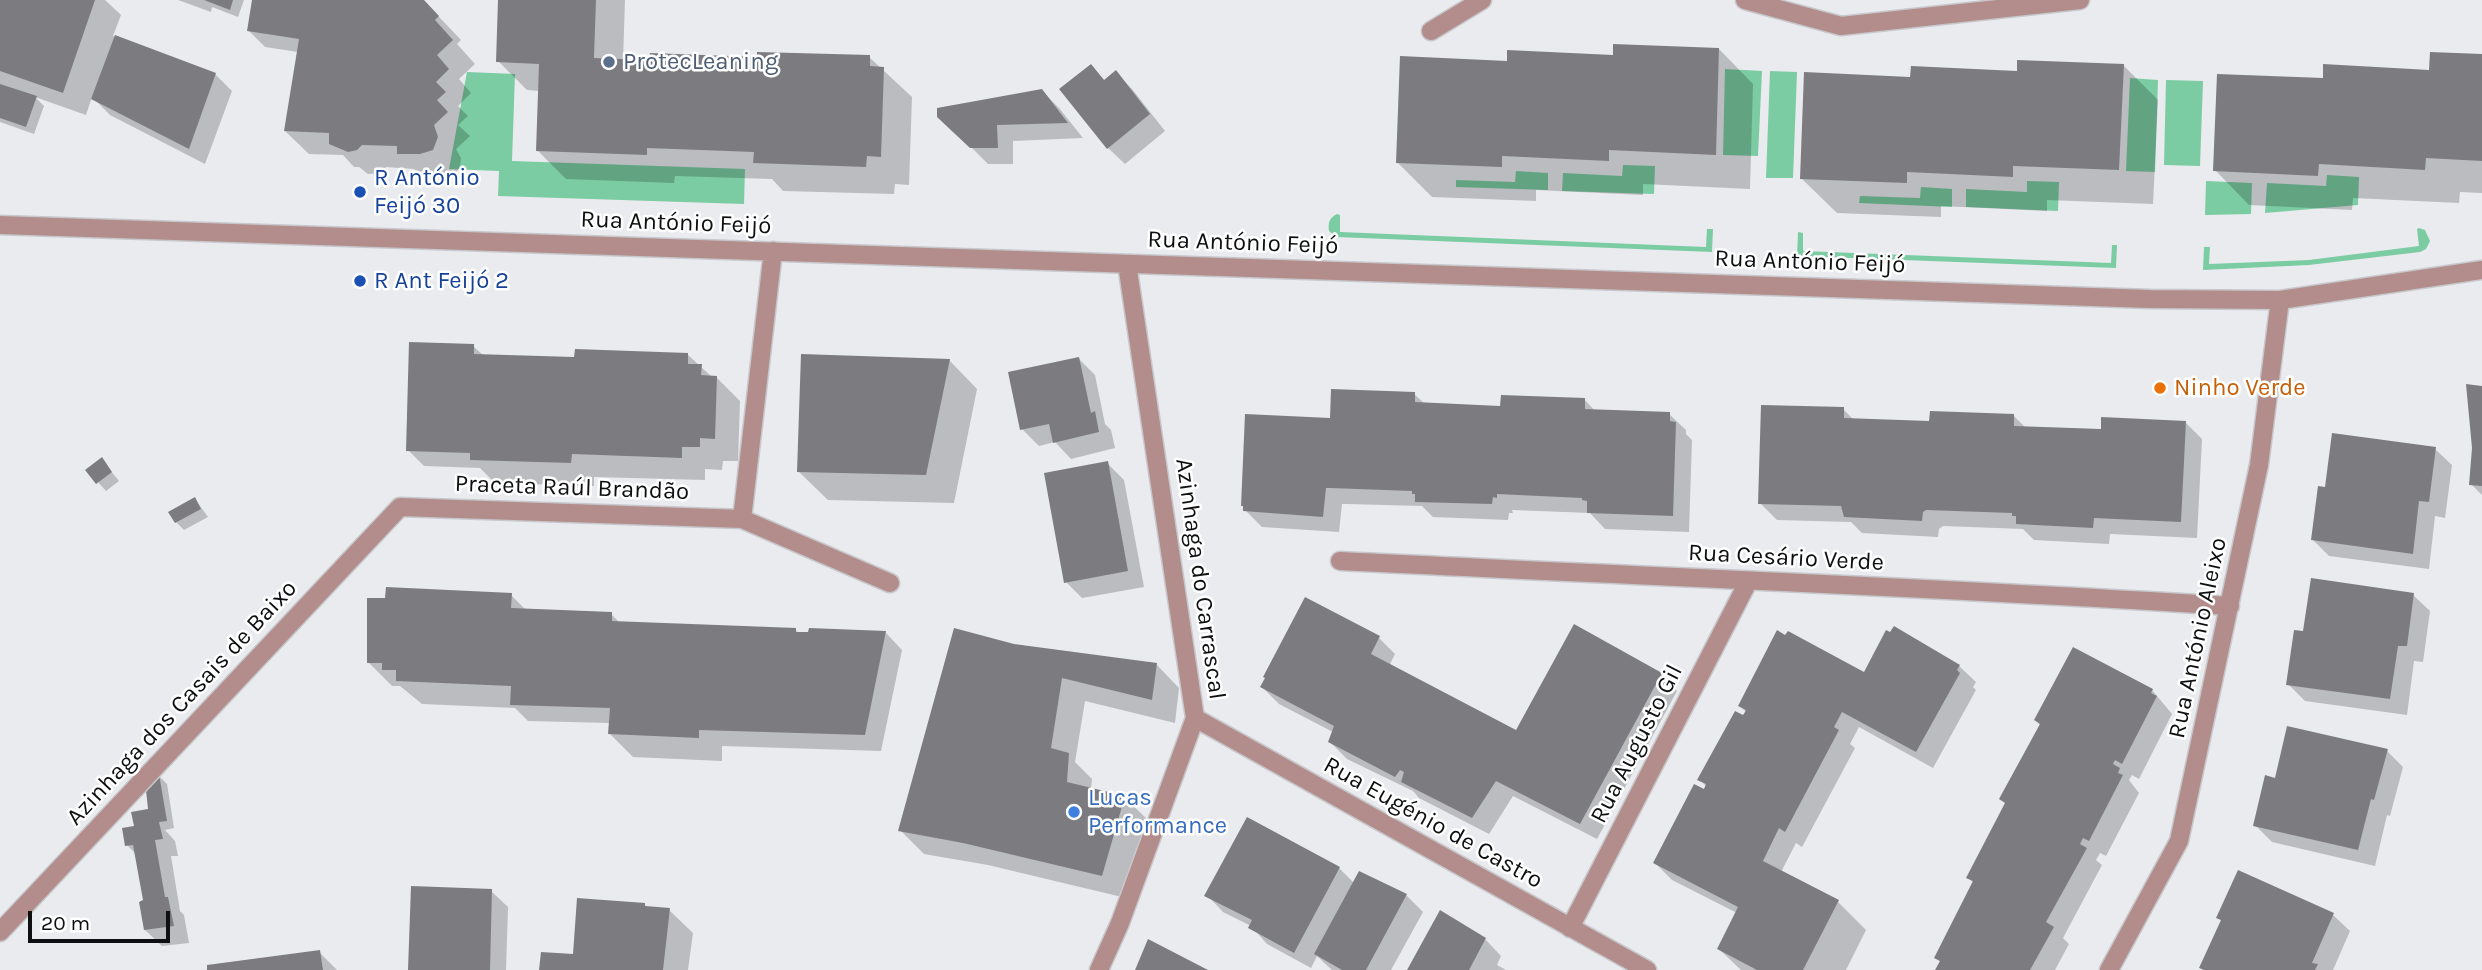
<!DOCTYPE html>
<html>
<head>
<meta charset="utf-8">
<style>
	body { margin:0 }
	#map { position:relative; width:2482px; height:970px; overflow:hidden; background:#eaebef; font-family:Karla,sans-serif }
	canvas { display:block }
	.scale { position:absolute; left:28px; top:911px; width:142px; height:32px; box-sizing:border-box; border:4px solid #0e0f10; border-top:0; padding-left:9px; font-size:21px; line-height:24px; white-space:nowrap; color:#0e0f10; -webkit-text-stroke:5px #fff; paint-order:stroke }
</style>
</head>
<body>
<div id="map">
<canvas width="2482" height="970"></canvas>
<div class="scale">20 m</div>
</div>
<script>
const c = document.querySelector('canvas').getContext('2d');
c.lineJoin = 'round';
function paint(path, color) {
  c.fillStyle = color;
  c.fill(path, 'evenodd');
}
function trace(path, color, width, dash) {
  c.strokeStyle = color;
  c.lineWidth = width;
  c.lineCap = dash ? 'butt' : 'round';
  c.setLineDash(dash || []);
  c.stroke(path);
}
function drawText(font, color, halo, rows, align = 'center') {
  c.font = font + ' Karla,sans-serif';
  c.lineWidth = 5;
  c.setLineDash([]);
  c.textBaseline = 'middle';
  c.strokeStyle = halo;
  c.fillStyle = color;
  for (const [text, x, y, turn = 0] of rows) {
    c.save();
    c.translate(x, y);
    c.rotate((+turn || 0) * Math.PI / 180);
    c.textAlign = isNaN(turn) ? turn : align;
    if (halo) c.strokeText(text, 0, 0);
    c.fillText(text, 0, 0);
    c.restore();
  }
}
const green = new Path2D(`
	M1725,69L1762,71L1758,156L1723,155Z
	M1770,71L1797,72L1793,178H1766Z
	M467,72L515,74L512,161L745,169L744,204L498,196L499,171L449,169Z
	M2130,78L2158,80L2155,172L2126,171Z
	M2166,80L2203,81L2200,166L2164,165Z
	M1623,165L1655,166L1654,194L1562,191L1563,173L1622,176Z
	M1516,171L1548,173V190L1456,187V180L1515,182Z
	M2327,175L2359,177L2358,205L2265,213L2267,183L2326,186Z
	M2027,181L2059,182L2058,211L1966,207V189L2027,192Z
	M2206,181L2252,183L2251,214L2205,215Z
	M1921,187L1952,189V207L1859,203L1860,196L1920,198Z
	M1337,214L1340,215V232L1706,247L1707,229H1713L1712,252L1336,237L1329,231C1328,223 1329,218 1337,214Z
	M2419,228L2425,230L2430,241L2426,249L2420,252L2309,265L2203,270L2204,247H2210L2209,264L2309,260L2419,246L2417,229Z
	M1798,232L1803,233V251L2111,263L2112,245H2117L2116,268L1797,256Z`);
const shadow = new Path2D(`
	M0,0H105L121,15L113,36L215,74L232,91L205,164L110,115L92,97L86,115L35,97L44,106L34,134L0,122Z
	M178,0H244L238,17L212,7L211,12Z
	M253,0H423L461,40L457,44L475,64L459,79L471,93L458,106L468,116L458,125L470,136L456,149L461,158L460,166L456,173L444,177H422L414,169L386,167L380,173L368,174L359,167H354L343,155L309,154L285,131L298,52L265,47L248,30Z
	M500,0H625L623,61L869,57L912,97L909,185L895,184L894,194L783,191L772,179L675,176L674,183L566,179L538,151L540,91L527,90L498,61Z
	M1719,49L1753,84L1750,189L1643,184V195L1536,190V201L1432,197L1398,163L1508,62Z
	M2482,56V193L2460,192L2459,203L2353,198L2352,210L2249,205L2215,170L2325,80L2431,72Z
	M2123,65L2158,100L2153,204L2047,200V211L1941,206V217L1837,213L1802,179L1912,79Z
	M1091,66L1105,81L1116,73L1132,89L1165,131L1125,164L1108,148Z
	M1042,91L1059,108L1083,138L1013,141V164H988L953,129Z
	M473,346L484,356L576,359L687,354L712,377H716L740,401L738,461H723L722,470L705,469V480L594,477V486L495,483L480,468L424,466L408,450Z
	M1079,359L1095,375L1105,424L1111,430L1115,448L1071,459L1055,442L1039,446L1022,429Z
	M949,360L977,389L954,503L828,500L799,472Z
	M2482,387V495L2471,484Z
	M1414,394L1425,404L1502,408L1584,399L1595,411L1669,414L1686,430V434L1692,440L1689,532L1605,529L1590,513L1512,510L1513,513H1509L1508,520L1433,517L1422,506L1347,504H1342L1339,532L1262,527L1245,510L1332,419Z
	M1843,409L1854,420L1931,422L2014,416L2026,428L2102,431L2185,422L2202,439L2197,538L2110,534L2109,544L2034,540L2023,529L1943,526L1939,529L1938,537L1862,533L1851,522L1777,520L1760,503Z
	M2435,449L2452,465L2445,518L2435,516L2429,569L2329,556L2313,540L2327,489Z
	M102,460L119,481L106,491L87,470Z
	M1107,463L1124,480L1144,587L1082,598L1066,582Z
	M195,499L208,517L184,530L176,522Z
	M511,595L526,610L611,614L620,623L795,630L800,634H810V630L886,633L902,650L881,751L722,746V761L633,757L610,734V723L528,721L515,708L422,704L400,686H392L369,663Z
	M2413,595L2430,611L2423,662L2414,661L2407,715L2305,701L2288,684L2305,633Z
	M1379,638L1395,654L1389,666L1517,732L1661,674L1677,691L1597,839L1513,796L1489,834L1419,798L1413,791L1347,759L1330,742L1333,732L1279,704L1262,687Z
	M1014,646L1156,664L1179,688L1175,723L1085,701L1075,762L1092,779L1091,789L1124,797L1148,820L1126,898L988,865L924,854L900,830Z
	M1959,666L1976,682L1973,687L1976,690L1933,768L1859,727L1850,744L1855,748L1802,847L1796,843L1781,872L1838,902L1866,930L1846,970H1741L1719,949L1737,913L1672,880L1655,863L1707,787L1699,779L1747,713L1740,706L1865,674Z
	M2152,690L2172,714L2139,779L2132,775L2129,780L2139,793L2106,856L2100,853L2096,860L2102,865L2063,938L2069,944L2055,970H1937L1941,963L1936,957L1974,883L1968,878L2007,804L2041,726L2036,720Z
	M2387,751L2403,767L2390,816L2387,815L2375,866L2272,842L2255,825L2276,780Z
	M160,777L167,784L174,828L165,830L175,841L178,856H171L180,911L184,915L189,943L162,946L145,930V901L137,855L127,845L150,810L147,790Z
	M1339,868L1355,884L1360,873L1406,895L1423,912L1391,970H1332L1317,956L1311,968L1267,944L1251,926L1223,912L1207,895Z
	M491,891L508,907L506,970H410Z
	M644,904L648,908L669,910L693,933L688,970H541L575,956Z
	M2333,915L2350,931L2333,970H2204L2201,968Z
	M1485,939L1501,956L1497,965L1506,970H1409Z
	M319,952L337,970H209Z`);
const building = new Path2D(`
	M0,0H95L63,93L0,71Z
	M204,0H233L230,10Z
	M252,0H424L439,16L435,20L453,40L437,55L449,69L436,82L446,92L437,100L448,112L434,125L438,137L433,150L420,154H397V146L362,145L357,150L348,152L329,144V133L284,131L299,39L247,31Z
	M498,0H596L594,58L649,60L650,53L757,57V52L870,55V66L884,67L881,157L867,156L866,167L753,163L754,152L647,148V155L536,151L539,64L496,62Z
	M115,35L216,73L189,149L91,99Z
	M1613,44L1719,48L1716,155L1609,150V161L1502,156V167L1396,163L1400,56L1507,61V50L1613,55Z
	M2430,52L2482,54V161L2426,158L2425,170L2319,164L2318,176L2213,171L2217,74L2323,78V64L2429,70Z
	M2017,60L2124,64L2119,170L2013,166V177L1907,172V183L1800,179L1804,72L1910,77L1911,66L2017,71Z
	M1091,64L1104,80L1116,70L1150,114L1107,149L1059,89Z
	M0,84L37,96L26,127L0,118Z
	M1042,89L1068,123L997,125L998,148H970L937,117V108Z
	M409,342L474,344V354L574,357L575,349L688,353V364H702L701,375L717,376L715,439L700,438V447H682V458L572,454L571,463L470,460V453L406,451Z
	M801,354L950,359L926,475L797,472Z
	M1079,357L1091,413L1095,411L1099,432L1053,443L1049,424L1020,430L1008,372Z
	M2466,384L2482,386V486L2469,485L2472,448Z
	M1331,389L1415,392V402L1500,406L1501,395L1585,398V409L1670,412V421L1676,422L1673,516L1587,513V501L1582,500V498L1497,494V498L1493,497L1492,504L1415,502V494H1412V491L1330,488H1326L1323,517L1243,511V506H1241L1245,414L1330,418Z
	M1761,405L1844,407V418L1929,421L1930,411L2014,414V426L2101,429V417L2186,421L2181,522L2094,518L2093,528L2016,524V516H2012V513L1926,510L1923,512L1922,521L1844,517L1841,506L1758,504Z
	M2332,433L2436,447L2429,502L2419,501L2413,554L2311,540L2318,486L2325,487Z
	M102,457L112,472L96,484L85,470Z
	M1108,461L1128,571L1064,583L1044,473Z
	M195,497L201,509L175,523L168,512Z
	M2311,578L2414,593L2407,646H2398L2390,699L2286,685L2294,630L2303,631Z
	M386,587L512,593L511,608L612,612V621L796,628V632H808L809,628L886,631L865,735L699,730V738L608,734L610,708L510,705L511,686L396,681V670H382V663H367V598H385Z
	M1305,597L1380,636L1371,654L1516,730L1574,624L1662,673L1580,824L1496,781L1472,818L1401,782L1404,772L1400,770L1395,777L1328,742L1334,726L1260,687L1265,678L1263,677Z
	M1894,626L1960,665L1957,670L1960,673L1916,752L1842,712L1834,727L1839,730L1785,832L1779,828L1763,861L1839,900L1803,970H1757L1717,949L1738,907L1653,863L1694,784L1704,789L1706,784L1697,780L1735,711L1743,715L1745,712L1746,710L1738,706L1777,630L1785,635L1788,631L1864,672L1886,630L1890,632Z
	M954,628L1014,644L1157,663L1152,700L1062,678L1051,748L1069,753L1067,782L1125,796L1102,876L963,843L898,831Z
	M2073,647L2153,689L2151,693L2157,696L2122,764L2115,760L2113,764L2120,768L2118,773L2123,775L2089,841L2083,838L2080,844L2087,848L2046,922L2054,927L2030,970H1935L1940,961L1934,958L1973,881L1966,878L2005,803L1999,799L2040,724L2034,720Z
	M2287,726L2388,749L2374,800L2371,799L2358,850L2253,826L2265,775L2275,778Z
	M159,774L167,821L159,822L163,839L155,840L165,897H168L174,926L144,930L139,902L143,900L133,845L125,846L122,828L134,826L131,812L148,809L146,790Z
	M1247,817L1340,867L1294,953L1248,928L1252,920L1204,896Z
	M2238,870L2334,913L2312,963L2318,964L2315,970H2204L2199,968L2221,920L2216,918Z
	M1359,871L1407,894L1366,970H1342L1314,954Z
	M411,886L492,889L490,970H408Z
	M577,898L645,903V906L670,908L663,970H539L541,952L573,954Z
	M1440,910L1486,938L1469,970H1407Z
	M1148,939L1208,970H1135Z
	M320,950L323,970H207V965Z`);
const minor = new Path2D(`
	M1745,0L1841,26L2080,0
	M1431,31L1482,0
	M0,225L2150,299L2280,300L2482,270
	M742,519L890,583
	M1340,561C1636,576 1933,587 2230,606
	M1195,718L1647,970
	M1570,928L1748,582
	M0,932L400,507L742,519L773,251
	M1099,970L1120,923L1195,718L1127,264
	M2109,970L2179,841L2259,465L2280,300`);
const markers = [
	[609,62,7,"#5c6f8a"],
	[360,192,7,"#1a4fb4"],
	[360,281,7,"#1a4fb4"],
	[2160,388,7,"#e8710a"],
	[1074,812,7,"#3f7fe0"]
];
const serviceNames = [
	["ProtecLeaning",623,62]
];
const transitNames = [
	["R António",374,178],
	["Feijó 30",374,206],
	["R Ant Feijó 2",374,281]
];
const streetNames = [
	["Rua António Feijó",676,223,2],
	["Rua António Feijó",1243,243,2],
	["Rua António Feijó",1810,262,2],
	["Praceta Raúl Brandão",572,488,2],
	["Rua Cesário Verde",1786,558,3],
	["Azinhaga do Carrascal",1200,579,82],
	["Rua António Aleixo",2198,638,-78],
	["Azinhaga dos Casais de Baixo",182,703,-47],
	["Rua Augusto Gil",1637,744,-63],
	["Rua Eugénio de Castro",1433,823,29]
];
const foodNames = [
	["Ninho Verde",2174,388]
];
const shopNames = [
	["Lucas",1088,798],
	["Performance",1088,826]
];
paint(green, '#7bcca2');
paint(shadow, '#0003');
paint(building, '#7c7c80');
trace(minor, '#c7c8cb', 21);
trace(minor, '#b38d8b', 18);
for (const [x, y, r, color] of markers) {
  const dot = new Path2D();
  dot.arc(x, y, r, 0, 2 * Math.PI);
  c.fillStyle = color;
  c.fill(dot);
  trace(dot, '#fff', 2.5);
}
drawText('24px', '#4e5e75', '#fff', serviceNames, 'left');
drawText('24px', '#164399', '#fff', transitNames, 'left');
drawText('24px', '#0e0f10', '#fff', streetNames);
drawText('24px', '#c56008', '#fff', foodNames, 'left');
drawText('24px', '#366cbe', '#fff', shopNames, 'left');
</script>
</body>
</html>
